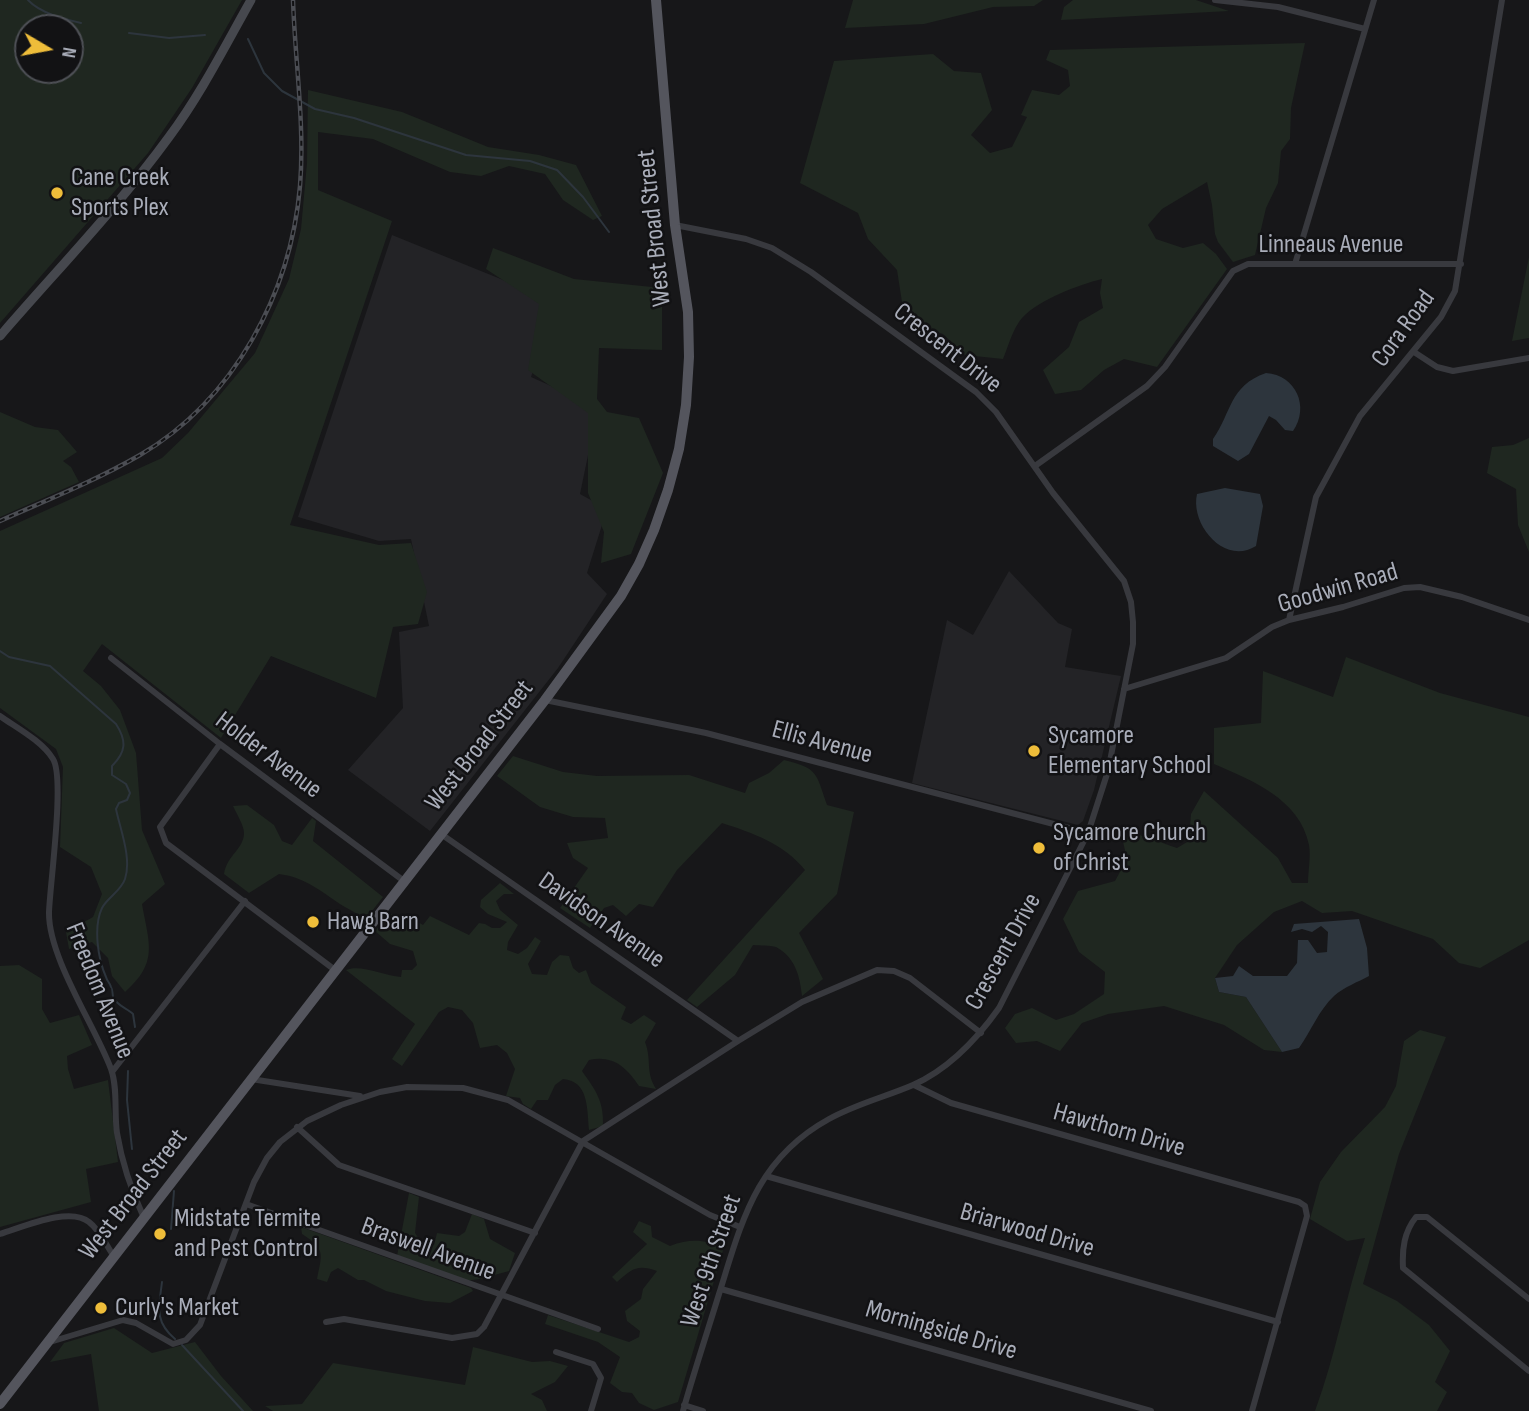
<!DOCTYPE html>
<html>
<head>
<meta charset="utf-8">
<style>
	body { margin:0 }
	#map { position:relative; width:1529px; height:1411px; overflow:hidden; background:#171719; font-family:"Sofia Sans Condensed",sans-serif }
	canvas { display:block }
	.north { position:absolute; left:14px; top:14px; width:70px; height:70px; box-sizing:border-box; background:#121214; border:2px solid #4e5056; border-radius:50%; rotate:100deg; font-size:19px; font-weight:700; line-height:28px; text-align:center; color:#a9adb9 }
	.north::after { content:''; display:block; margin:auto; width:24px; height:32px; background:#eebd3a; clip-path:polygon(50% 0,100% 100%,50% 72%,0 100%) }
</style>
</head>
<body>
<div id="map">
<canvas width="1529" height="1411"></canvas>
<div class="north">N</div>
</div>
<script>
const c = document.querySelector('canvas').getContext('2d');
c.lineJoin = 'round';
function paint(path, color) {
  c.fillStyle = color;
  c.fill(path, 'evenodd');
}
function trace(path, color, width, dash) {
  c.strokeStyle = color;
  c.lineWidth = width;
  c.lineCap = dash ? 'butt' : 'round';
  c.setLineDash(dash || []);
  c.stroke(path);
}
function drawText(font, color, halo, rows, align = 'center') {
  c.font = font + ' "Sofia Sans Condensed",sans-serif';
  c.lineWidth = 5;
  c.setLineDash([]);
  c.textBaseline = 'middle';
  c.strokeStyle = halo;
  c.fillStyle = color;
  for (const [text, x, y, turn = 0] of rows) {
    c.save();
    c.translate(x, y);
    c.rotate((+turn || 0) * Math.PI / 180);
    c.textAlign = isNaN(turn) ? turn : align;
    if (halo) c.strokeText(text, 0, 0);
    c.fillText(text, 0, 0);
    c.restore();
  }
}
const built = new Path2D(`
	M392,235L555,301L531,377L598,407L580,494L607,509L587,573L607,594L558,668L430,831L348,770L403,708L399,632L429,626L411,539L379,541L298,517Z
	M1009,571L1058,623L1072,629L1065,667L1121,676L1094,790L1083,821L1078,825L912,783L947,620L973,635Z`);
const green = new Path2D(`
	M0,0H242L192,88L148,153L0,323ZM70,28V70H28V28Z
	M853,0H1043L1034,6L993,7L924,24L845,28Z
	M1073,0H1196L1229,11L1061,20L1064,7Z
	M1305,43L1291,108L1290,139L1281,151L1278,183L1266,208L1255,255L1233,262L1218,242L1215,234L1212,205L1207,182L1162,209L1148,225L1156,239L1183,248L1203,243L1216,254L1227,269L1157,367L1124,359L1104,370L1081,390L1055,394L1043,370L1069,347L1079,322L1103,308L1100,293L1102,279C1078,285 1040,299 1022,318C1013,328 1008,347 1003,359L965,355L943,334L920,326L902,302L897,270L868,239L858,213L800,183L834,61L933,54L954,71L981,73L992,110L971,135L990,153L1012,147L1027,117L1021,115L1032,90L1059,95L1070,86L1068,70L1046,60L1050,50Z
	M308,90L402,112L488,147L539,155L576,165L602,216L593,220L563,200L545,174L509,166L481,176L450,172L373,139L318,132V190L392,221L290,525L379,545L411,543L427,592L418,624L393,627L376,698L271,656L221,738L102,644L83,671L101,686L120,710L136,753L142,830L165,884L142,904C149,944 159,962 125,992L112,976L108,958L92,942L69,949L66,932L93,917L102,894L91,867L60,847L63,767L56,749L0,708V531L162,458L188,433L255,353L289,279L301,229L307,163Z
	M493,248L574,279L662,288V350L599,348L597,399L607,412L639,418L663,473L631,554L601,563L604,532L588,493V413L528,370L539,304L486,269Z
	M1529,257V338L1512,341Z
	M0,412L35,427L58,430L77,452L63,461L71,467L79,482L0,517Z
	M1529,438V552L1518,525L1516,489L1487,473L1492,447L1513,445Z
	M1346,657L1440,693L1529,717V940L1480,968L1459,963L1433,939L1352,911L1322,913L1302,901L1274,912L1237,945L1215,978L1219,992L1246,997L1282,1052L1264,1050L1224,1025L1164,1006L1108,1014L1082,1023L1060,1051L1037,1041L1016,1043L1005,1028L1015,1014L1032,1008L1056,1020L1074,1014L1104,994L1105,972L1079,952L1063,919L1078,891L1115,881L1127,859L1121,833C1140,832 1158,842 1177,848L1189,841L1191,814L1204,791L1278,858L1292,883H1308C1308,871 1311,856 1309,845C1300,799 1251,780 1214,764V728L1261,723L1263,671L1333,697Z
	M513,756L563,772L597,776L689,775L745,793L749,783L769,773L784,760C818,768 816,773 827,805L854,812L837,894L799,933L823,979L802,996C800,976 795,957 776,947C770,945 760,946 753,945L735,975L697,1007L687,1000L805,870C784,844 753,833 722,823L677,870L653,907L639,904L626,916L613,905L604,908L590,928L560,908L588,868L573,858L567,843L608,838L605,818L573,817L540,807L497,776Z
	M247,805L274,825L282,841L292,845L312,818L316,821L313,841L383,897L365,920C357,912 347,909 337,902C318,889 303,877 279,874L249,893L224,874C227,855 244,849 244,833C244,825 236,813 233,806Z
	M500,883L514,894H504L496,901L500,910L518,925L508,942L507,950L518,954L527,948L535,937L541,941L528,964L532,974L547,975L552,962L560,955L569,956L573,968L579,973L586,970L591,983L626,1007L621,1019L631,1024L644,1015L656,1023L645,1042C652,1060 645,1072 656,1089L639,1086C626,1067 613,1055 589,1060L582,1071C596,1091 604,1101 603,1126L589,1130C587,1109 589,1081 563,1079L555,1085L548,1100H537L531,1109L523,1104L520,1098L506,1096L515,1069L507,1053L497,1045L480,1048L473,1023L462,1010L448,1007L439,1012L402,1066L392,1059L415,1024L346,970C361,964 384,976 401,977L402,970H412L417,965L413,951L390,944L375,931L390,914L408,916L423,925L430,916L469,935L479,923L485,924L492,928H500L507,922L488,914L480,907L481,900Z
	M19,965L42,979V1009L50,1023L79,1015L92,1045L67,1056L68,1069L74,1089L108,1080L118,1162L86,1169L91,1202L0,1227V966Z
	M1420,1030L1446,1037L1399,1154L1363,1284L1397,1301L1429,1325L1450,1351L1435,1382L1447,1392L1437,1411H1315C1336,1354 1346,1295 1365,1238L1347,1241L1310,1219L1320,1182L1341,1152L1385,1107L1396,1086L1404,1041Z
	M409,1193L419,1197L415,1233L424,1246L434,1245L437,1233L459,1236L465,1232L472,1214L484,1219L490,1239L515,1253L509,1271L480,1279L465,1281L397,1256Z
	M639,1221L651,1226L652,1237L670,1246C691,1238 704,1240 724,1247L678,1402L654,1410L639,1403L632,1393L622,1392L610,1383L620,1357L598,1342L545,1324L548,1315L629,1342L639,1337L640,1331L627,1321L625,1311L641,1299L643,1289L657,1271C637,1264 632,1269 617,1282L612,1277L647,1244L633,1232Z
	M301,1227L471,1288L473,1291L450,1303L425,1301L386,1291L364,1280H358L338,1268L331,1272L327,1282L317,1279C322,1254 326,1249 302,1234Z
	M114,1328L152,1353L195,1342L221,1376L253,1411H99L91,1354L50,1362L64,1343Z
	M473,1347L532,1362L550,1361L568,1366L555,1382L531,1394L542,1400L547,1411H273L265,1406L302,1404L333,1363L465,1385Z`);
const water = new Path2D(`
	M1266,373C1296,375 1310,407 1293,431L1285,430L1276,420L1269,416L1249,454L1238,461L1213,446V439C1232,412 1229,386 1266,373Z
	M1225,488L1260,494L1263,506L1256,546C1224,566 1190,524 1197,494Z
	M1359,919L1367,948L1369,976C1358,982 1344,987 1334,996C1319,1010 1311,1031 1299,1048L1282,1052L1246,997L1219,992L1215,978L1233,976L1239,966L1253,976H1287L1297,963L1298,940H1308L1317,953L1327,952L1328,932L1321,926L1312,932L1302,929L1291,932L1294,924Z`);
const stream = new Path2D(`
	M28,0C40,13 64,19 81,23
	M129,33L169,38L205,35
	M248,39L264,73L282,91L315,109L354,118L466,155L530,161L557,170L583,197L609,232
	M0,651L9,657L50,666L116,724C127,741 126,752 112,766V775L126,784L130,793L127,800L119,803L116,809C120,829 132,858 125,879C121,891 107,898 102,908C93,927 98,959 106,977C107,981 110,983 111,987C112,987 113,997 113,997C117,1006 127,1008 133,1014L135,1027
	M128,1071L127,1100L132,1149
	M171,1229L174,1191
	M162,1282C159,1307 154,1321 175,1339
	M182,1345L243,1411`);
const street = new Path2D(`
	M1215,0L1278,7L1365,29
	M675,225L746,239L772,248L811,272L976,392L996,412L1053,493L1124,581L1131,602L1133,622V644L1108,771L1088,833L999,1008C977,1039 949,1069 913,1085C885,1097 856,1104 829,1119C756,1159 742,1221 719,1294C707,1333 694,1372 683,1411
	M1295,264L1374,0
	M1414,352L1437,367L1453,371L1529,358
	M1035,466L1147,386L1165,367L1233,271L1248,264H1461
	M1289,620L1316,497L1360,416L1441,317L1455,291L1502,0
	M111,658L220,744L404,881
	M1124,689L1226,658L1272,627L1289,620L1343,607L1404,588L1420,587L1462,597L1529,620
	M545,700L706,733L1088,833
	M0,716C17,728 42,741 53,759C65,778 50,884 49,912C48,957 95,1026 111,1069C118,1088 114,1113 117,1133C122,1163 131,1190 144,1218
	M220,744L160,827L166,843L335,970
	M441,834L738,1041
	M112,1072L245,901
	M251,1079L360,1096
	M914,1085L951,1103L1299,1202L1305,1206L1307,1216L1252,1411
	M297,1127L339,1165L535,1233
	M766,1176L1278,1322
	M246,1204L598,1329
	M0,1234C23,1227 70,1206 89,1222C100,1230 107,1247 115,1258
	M721,1289L1151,1411
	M1529,1299L1427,1217H1416C1404,1232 1402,1249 1403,1268L1529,1371
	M326,1322L344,1319L452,1338L477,1334L484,1327L583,1141L738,1041L802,1002L877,970L894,971L910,978L981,1033
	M50,1342L123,1320L136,1323L173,1344L186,1340L200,1325L254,1182L267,1158L280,1142L307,1121L341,1105L380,1092L407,1087L463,1088L508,1100L710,1215L740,1227
	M556,1352L593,1364L601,1378L591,1411
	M684,1405L703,1411`);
const secondary = new Path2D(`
	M0,336C57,270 118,207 169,137C201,94 225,46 251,0`);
const primary = new Path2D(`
	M0,1404L545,700L621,596L639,564L654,530L668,490L679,449L686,405L689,357L688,312L675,225L656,0`);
const rail = new Path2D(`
	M0,521C47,500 95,481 140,455C234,400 291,293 300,186C305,125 295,61 293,0`);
const markers = [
	[57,193,7,"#eebd3a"],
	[1034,751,7,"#eebd3a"],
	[1039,848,7,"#eebd3a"],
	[313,922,7,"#eebd3a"],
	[160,1234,7,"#eebd3a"],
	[101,1308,7,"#eebd3a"]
];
const poiNames = [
	["Cane Creek",71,178],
	["Sports Plex",71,208],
	["Sycamore",1048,736],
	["Elementary School",1048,766],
	["Sycamore Church",1053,833],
	["of Christ",1053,863],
	["Hawg Barn",327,922],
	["Midstate Termite",174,1219],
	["and Pest Control",174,1249],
	["Curly's Market",115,1308]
];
const streetNames = [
	["West Broad Street",655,228,-96],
	["Linneaus Avenue",1331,245],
	["Cora Road",1404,329,-54],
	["Crescent Drive",947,349,38],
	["Goodwin Road",1338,589,-16],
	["Ellis Avenue",822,743,15],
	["West Broad Street",480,746,-52],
	["Holder Avenue",268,756,37],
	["Davidson Avenue",601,921,35],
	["Crescent Drive",1004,952,-61],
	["Freedom Avenue",99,991,68],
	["Hawthorn Drive",1119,1131,16],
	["West Broad Street",134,1195,-52],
	["Briarwood Drive",1027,1231,16],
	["Braswell Avenue",428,1250,20],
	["West 9th Street",712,1261,-71],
	["Morningside Drive",941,1331,16]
];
paint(built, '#232326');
paint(green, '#1f2720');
paint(water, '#2d353d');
trace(stream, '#2d353d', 2);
trace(street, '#38393e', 6);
trace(secondary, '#46484e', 9);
trace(primary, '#54555d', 10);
trace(rail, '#4b4d53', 4.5);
trace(rail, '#121214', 2, [5]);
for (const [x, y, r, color] of markers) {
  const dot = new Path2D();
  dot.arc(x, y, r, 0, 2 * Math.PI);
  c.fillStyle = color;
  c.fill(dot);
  trace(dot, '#121214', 2.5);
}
drawText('26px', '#a9adb9', '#121214', poiNames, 'left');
drawText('26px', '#a9adb9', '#121214', streetNames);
</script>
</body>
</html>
